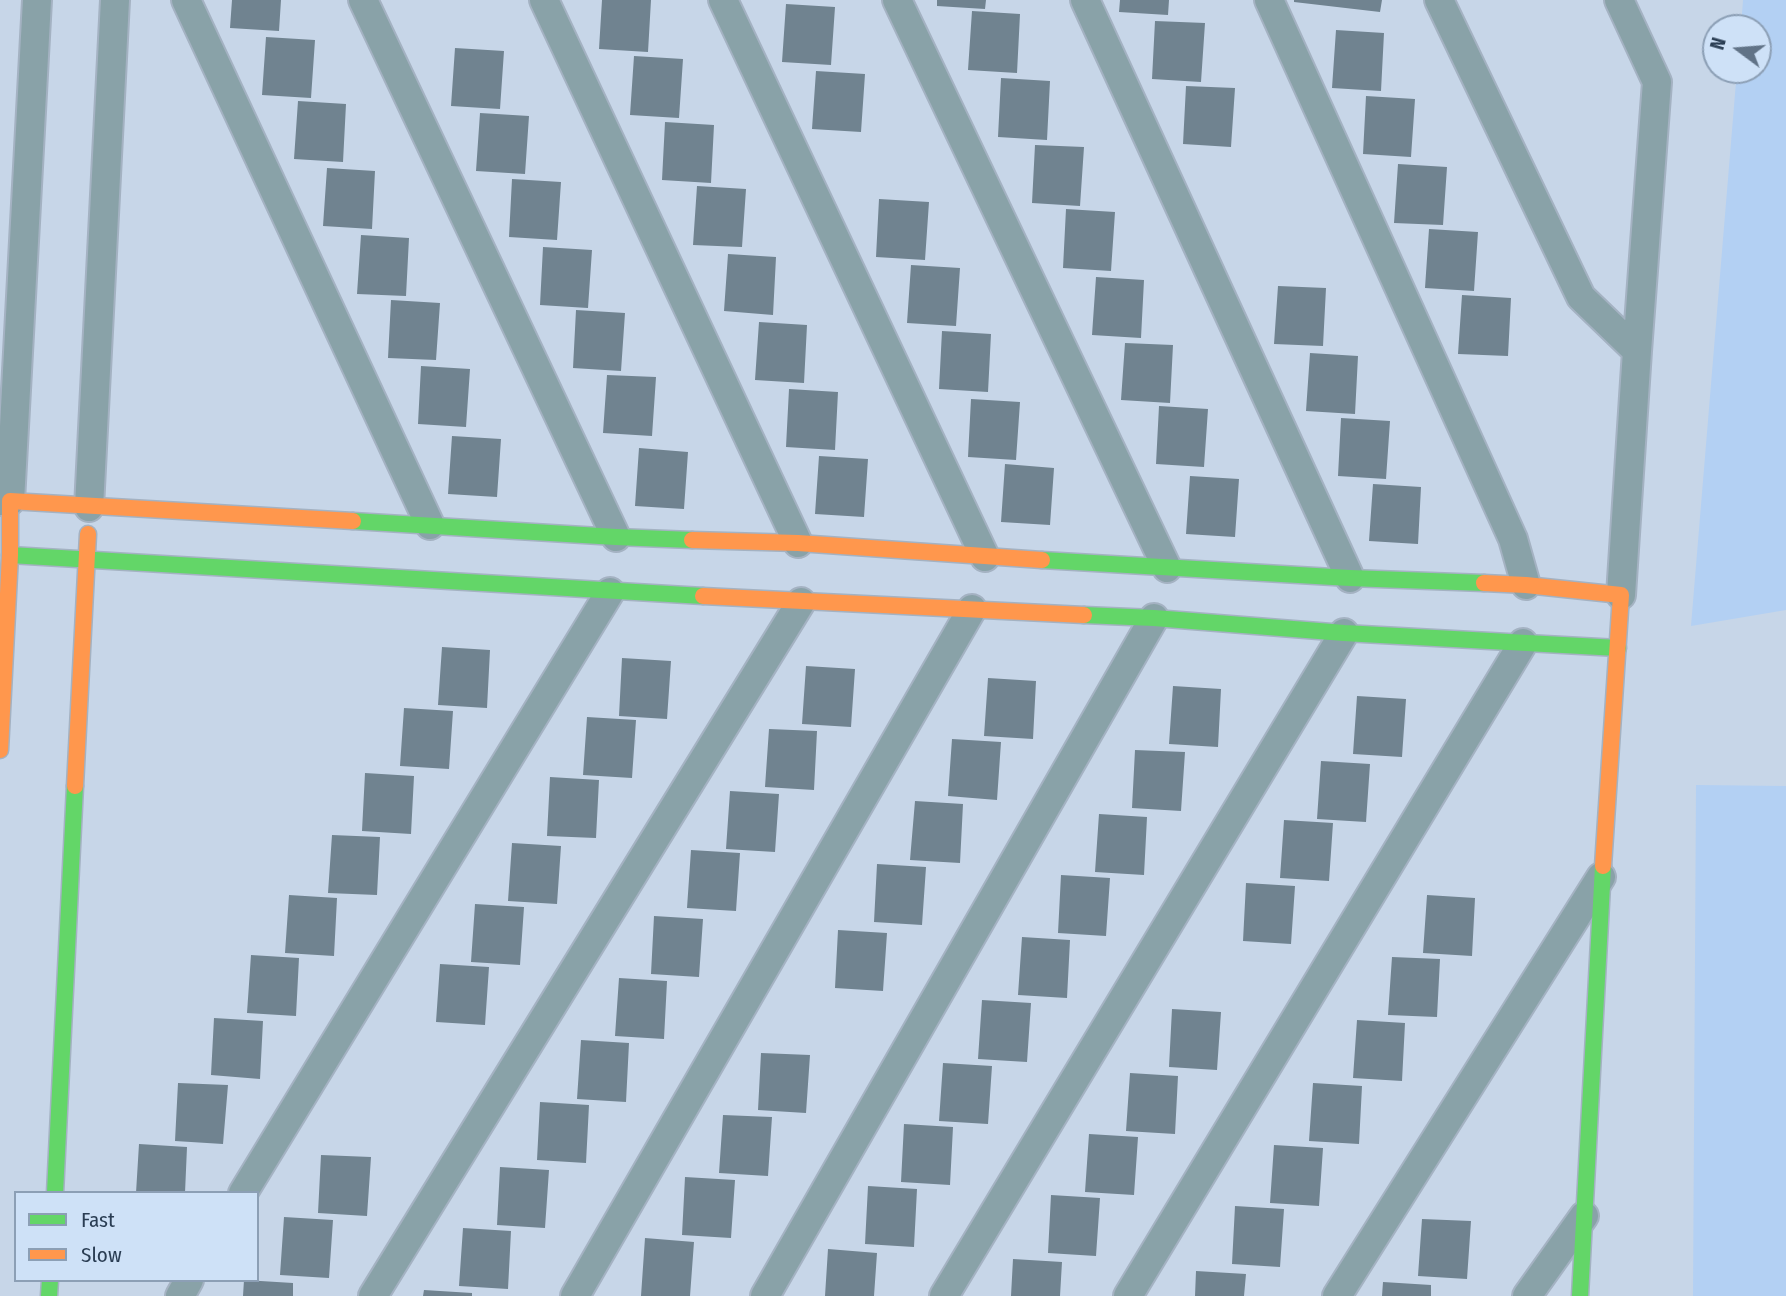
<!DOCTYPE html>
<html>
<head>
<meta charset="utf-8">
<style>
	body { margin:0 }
	#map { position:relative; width:1786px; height:1296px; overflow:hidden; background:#c7d6e8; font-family:"Fira Sans Condensed",sans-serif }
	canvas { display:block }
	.legend { position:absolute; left:14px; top:1191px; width:245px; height:91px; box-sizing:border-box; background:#cee1f7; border:2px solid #8c9fb5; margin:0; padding:9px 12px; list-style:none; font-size:21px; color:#2a3d53 }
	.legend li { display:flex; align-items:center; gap:14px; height:35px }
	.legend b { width:35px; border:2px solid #8c9fb5 }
	.north { position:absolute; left:1702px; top:14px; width:70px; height:70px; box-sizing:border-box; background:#cee1f7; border:2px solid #8c9fb5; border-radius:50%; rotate:286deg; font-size:19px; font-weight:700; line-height:28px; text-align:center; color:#2a3d53 }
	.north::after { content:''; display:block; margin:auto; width:24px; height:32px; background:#617387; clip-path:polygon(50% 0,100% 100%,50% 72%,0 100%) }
</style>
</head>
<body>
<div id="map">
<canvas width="1786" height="1296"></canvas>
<ul class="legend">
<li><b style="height:9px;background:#63d668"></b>Fast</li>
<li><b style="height:9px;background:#ff974d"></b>Slow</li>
</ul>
<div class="north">N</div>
</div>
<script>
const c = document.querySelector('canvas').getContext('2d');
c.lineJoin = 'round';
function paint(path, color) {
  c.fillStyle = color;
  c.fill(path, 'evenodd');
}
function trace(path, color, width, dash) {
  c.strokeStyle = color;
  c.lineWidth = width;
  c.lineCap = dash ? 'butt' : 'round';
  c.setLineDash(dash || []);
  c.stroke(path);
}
const built = new Path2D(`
	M1743,0H1786V610L1691,626L1737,70H1758V28H1741Z
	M1696,785L1786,786V1296H1693Z`);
const building = new Path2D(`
	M232,0H281L279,31L230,28Z
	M602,0H651L648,52L599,49Z
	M937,0H986L985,9L937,6Z
	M1120,0H1169L1168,15L1119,12Z
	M1294,0H1382L1380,12L1294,2Z
	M786,4L835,7L831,65L782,62Z
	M972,11L1020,14L1017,73L968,70Z
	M1155,21L1205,23L1201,82L1152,79Z
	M1336,30L1384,33L1381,91L1332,88Z
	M266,37L315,40L311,98L262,95Z
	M455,48L504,51L500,109L451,106Z
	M634,56L683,59L679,118L630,115Z
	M816,71L865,74L861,132L812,129Z
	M1001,78L1050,81L1047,140L998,137Z
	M1186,86L1235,88L1231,147L1183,144Z
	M1366,96L1415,99L1411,157L1363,154Z
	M298,101L346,104L343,162L294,159Z
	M480,113L529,116L525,174L476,171Z
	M665,122L714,125L711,183L662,180Z
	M1035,145L1084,147L1080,206L1032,203Z
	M1398,164L1447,167L1443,225L1394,223Z
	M327,168L375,171L372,229L323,226Z
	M512,179L561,182L557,240L509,237Z
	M697,186L746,189L742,247L693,245Z
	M879,199L929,202L925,260L876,257Z
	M1066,209L1115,212L1111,271L1063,268Z
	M1429,229L1478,232L1474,291L1425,288Z
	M361,235L409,238L406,296L357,294Z
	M543,247L592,250L588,308L540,305Z
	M728,254L776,257L773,315L724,311Z
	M911,265L960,268L956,326L907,323Z
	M1096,277L1144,280L1141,338L1092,335Z
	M1278,286L1326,288L1323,346L1274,344Z
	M1462,295L1511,298L1508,356L1458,354Z
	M391,300L440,303L436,360L388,358Z
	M576,310L625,313L621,371L573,368Z
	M759,322L807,325L804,383L755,380Z
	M942,331L991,334L988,392L939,389Z
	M1125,343L1173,345L1170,403L1121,400Z
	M1310,353L1358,356L1355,414L1306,411Z
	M421,366L470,369L466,427L418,424Z
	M607,375L656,377L652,436L603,433Z
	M789,389L838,392L835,450L786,447Z
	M971,399L1020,402L1016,460L968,457Z
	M1159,406L1208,409L1204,467L1156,464Z
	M1341,418L1390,421L1386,479L1338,476Z
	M452,436L501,439L497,497L448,494Z
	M639,448L688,452L684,509L635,506Z
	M819,456L868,459L864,517L815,514Z
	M1005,464L1054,468L1050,525L1001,522Z
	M1190,476L1239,479L1235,537L1186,534Z
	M1373,484L1421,487L1418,544L1369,541Z
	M442,647L490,650L487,708L438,705Z
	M622,658L671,661L667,719L619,716Z
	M806,666L855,669L851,727L802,724Z
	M988,678L1036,681L1033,739L984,736Z
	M1173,686L1221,689L1218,747L1169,744Z
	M1357,696L1406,699L1402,757L1353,754Z
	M404,708L453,711L449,769L400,766Z
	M587,717L636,720L632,778L583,775Z
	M769,729L817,731L814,790L765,787Z
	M952,739L1001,742L997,800L948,796Z
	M1135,750L1185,752L1181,811L1132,808Z
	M1321,761L1370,764L1366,822L1317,819Z
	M365,773L414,776L411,834L362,831Z
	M550,777L599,780L596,838L547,836Z
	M730,791L779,794L775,852L726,849Z
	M915,801L963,804L960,863L910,860Z
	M1099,814L1147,817L1144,875L1095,872Z
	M1284,820L1333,823L1329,881L1280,878Z
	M332,835L380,837L377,895L328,893Z
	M512,843L561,846L557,904L508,901Z
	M691,850L740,853L736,911L687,908Z
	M877,864L926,867L922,925L874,922Z
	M1061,875L1110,878L1106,936L1058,933Z
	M1246,883L1295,886L1291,944L1243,941Z
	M289,895L337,898L334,956L285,953Z
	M1427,895L1475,898L1472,956L1423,953Z
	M475,904L524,907L520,965L471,962Z
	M654,916L703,919L699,977L651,974Z
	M838,930L887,933L883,991L835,988Z
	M1022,937L1070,940L1067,998L1018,995Z
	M251,955L299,958L296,1016L247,1013Z
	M1392,957L1440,959L1437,1017L1388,1015Z
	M440,964L489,967L485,1025L436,1022Z
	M619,978L667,981L664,1039L615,1036Z
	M982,1000L1031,1003L1027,1062L978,1059Z
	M1172,1009L1221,1012L1217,1070L1169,1067Z
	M214,1018L263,1021L260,1079L211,1075Z
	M1357,1020L1405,1023L1402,1081L1353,1078Z
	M581,1040L629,1043L626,1102L577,1099Z
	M761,1053L810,1055L806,1113L758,1110Z
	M943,1063L992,1066L988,1124L939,1121Z
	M1130,1073L1178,1076L1175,1134L1126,1131Z
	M178,1083L228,1085L223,1144L175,1141Z
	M1313,1083L1362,1086L1359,1144L1309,1141Z
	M540,1102L589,1105L586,1163L537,1160Z
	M723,1115L772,1117L768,1176L719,1173Z
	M904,1124L953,1127L950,1185L901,1182Z
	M1089,1134L1138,1137L1134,1195L1085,1192Z
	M139,1144L187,1147L185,1193H136Z
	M1274,1145L1323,1148L1319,1206L1270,1203Z
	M321,1155L371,1157L367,1216L318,1213Z
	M500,1167L549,1170L545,1228L497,1225Z
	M685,1177L735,1180L731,1238L682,1235Z
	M868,1186L917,1189L914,1247L865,1244Z
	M1051,1195L1100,1198L1096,1256L1048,1253Z
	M1235,1206L1284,1209L1280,1267L1232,1264Z
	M284,1217L333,1220L329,1278L280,1275Z
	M1422,1219L1471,1221L1467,1279L1418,1276Z
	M463,1228L511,1231L508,1289L459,1286Z
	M645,1238L694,1242L690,1296H641Z
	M828,1249L877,1253L874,1296H825Z
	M1013,1259L1062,1262L1060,1296H1011Z
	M1196,1271L1246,1274L1244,1296H1195Z
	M244,1280L293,1283V1296H243Z
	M1383,1282L1431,1285V1296H1382Z
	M424,1290L472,1293V1296H423Z`);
const street = new Path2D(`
	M186,0L430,525
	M363,0L616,537
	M544,0L798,543
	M723,0L985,557
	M897,0L1167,568
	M1085,0L1350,578
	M1269,0L1513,539L1526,585
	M1439,0L1581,297L1637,351
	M1619,0L1657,82L1637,351L1621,595
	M0,501H10L37,0
	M89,507L115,0
	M243,1193L610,592
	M180,1296L189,1280
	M373,1296L801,602
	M575,1296L972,609
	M765,1296L1154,618
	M944,1296L1344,633
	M1128,1296L1523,643
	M1337,1296L1601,877
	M1527,1296L1584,1216`);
const fast = new Path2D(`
	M353,521L616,537L692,540
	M10,555L703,596
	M1042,560L1350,578L1484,583
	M1084,615L1154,618L1344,633L1618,648
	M55,1193L75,786
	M49,1296L50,1280
	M1580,1296L1603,866`);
const slow = new Path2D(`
	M692,540L798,543L1042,560
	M1484,583L1526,585L1621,595L1603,866
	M703,596L1084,615
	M0,750L10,555V501L353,521
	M75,786L88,534`);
paint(built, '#b3d0f3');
paint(building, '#708390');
trace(street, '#a4b2c2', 32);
trace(fast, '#a4b2c2', 19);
trace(slow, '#a4b2c2', 19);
trace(street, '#89a2a8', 28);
trace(fast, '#63d668', 16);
trace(slow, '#ff974d', 16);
</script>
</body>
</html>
